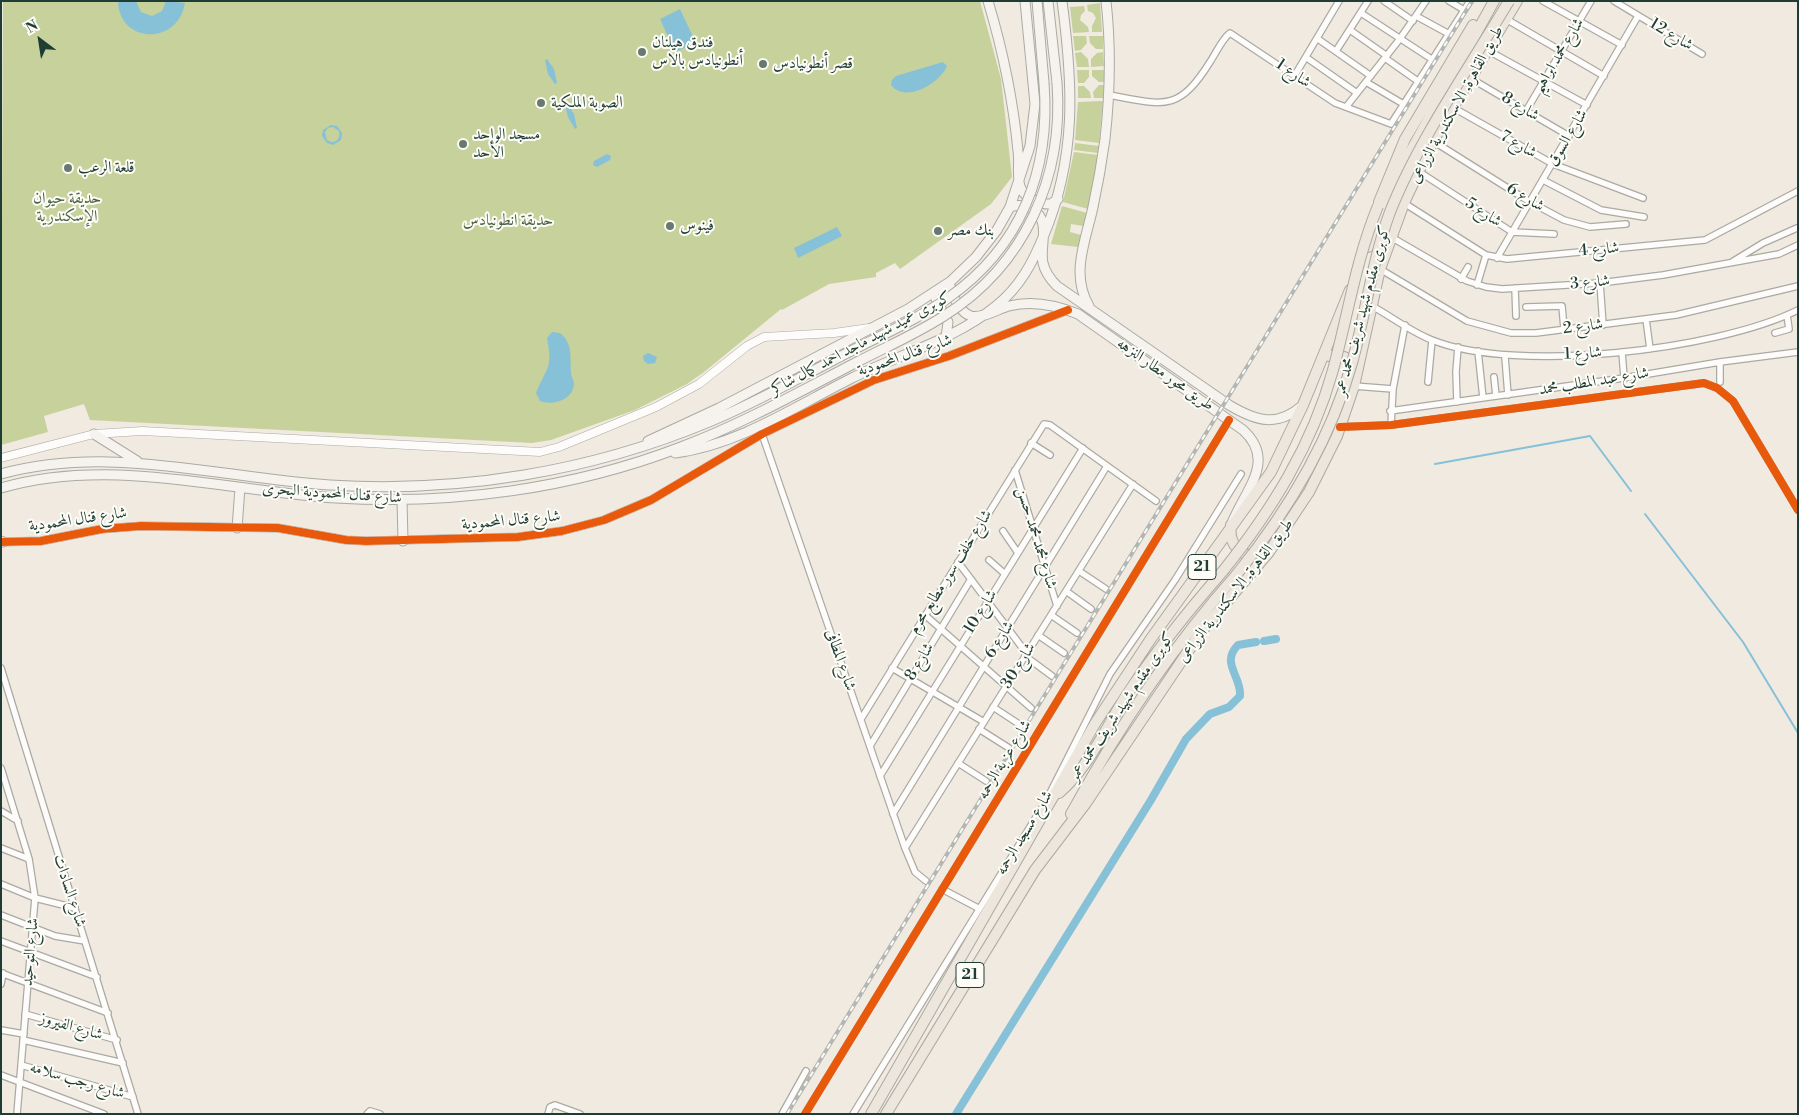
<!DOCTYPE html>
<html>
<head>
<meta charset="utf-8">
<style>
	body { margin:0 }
	#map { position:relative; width:1799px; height:1115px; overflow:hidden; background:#f0eae0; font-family:"Libre Bodoni",serif }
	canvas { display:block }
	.frame { position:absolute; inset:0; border:2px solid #1f3d34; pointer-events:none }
	.north { position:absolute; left:15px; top:15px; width:50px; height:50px; -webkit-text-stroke:4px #fdfcf7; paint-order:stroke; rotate:329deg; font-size:14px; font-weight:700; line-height:20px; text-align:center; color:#1f3d34 }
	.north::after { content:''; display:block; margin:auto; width:18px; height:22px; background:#1f3d34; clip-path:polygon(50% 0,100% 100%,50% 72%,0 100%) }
</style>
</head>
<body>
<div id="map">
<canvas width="1799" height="1115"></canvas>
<div class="frame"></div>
<div class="north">N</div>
</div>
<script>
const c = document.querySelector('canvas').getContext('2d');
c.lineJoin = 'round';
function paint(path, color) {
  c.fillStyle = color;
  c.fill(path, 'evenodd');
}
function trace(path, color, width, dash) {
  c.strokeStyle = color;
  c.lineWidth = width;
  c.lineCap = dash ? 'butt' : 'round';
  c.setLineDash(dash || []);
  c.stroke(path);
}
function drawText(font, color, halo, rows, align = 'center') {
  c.font = font + ' "Libre Bodoni",Amiri,serif';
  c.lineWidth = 4;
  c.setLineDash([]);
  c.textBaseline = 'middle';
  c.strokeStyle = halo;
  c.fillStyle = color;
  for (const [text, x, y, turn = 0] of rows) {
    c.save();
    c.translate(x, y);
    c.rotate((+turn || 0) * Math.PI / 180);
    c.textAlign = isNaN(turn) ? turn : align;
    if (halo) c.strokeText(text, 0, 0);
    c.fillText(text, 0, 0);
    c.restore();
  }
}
const green = new Path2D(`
	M3,1H980L1001,79L1012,177L991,204L900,269L895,263L876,273V277L829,284L782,310L781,309L704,372L687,384L635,410L551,440L532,443L90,420L84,404L44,416L48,432L1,445Z
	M1100,3L1102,32H1092V26L1096,18L1093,13L1088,11L1087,5Z
	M1084,6L1085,11L1081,15L1080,20L1088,27L1089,32L1073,33L1070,7Z
	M1073,36H1086L1087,43L1081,50L1075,51Z
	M1089,36H1103V49H1096L1090,43Z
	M1081,52L1088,59L1089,67H1077L1075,53Z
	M1103,52L1104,66L1091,67V59L1097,53Z
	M1077,70H1089V77L1084,83H1078Z
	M1092,70H1104V82H1099L1092,76Z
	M1099,85H1104L1103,98H1094L1093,92Z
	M1078,86H1084L1090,92L1091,98H1078Z
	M1103,101L1099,143L1075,140L1078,102Z
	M1075,143L1099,146L1098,153L1074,150Z
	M1074,152L1098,155L1088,209L1063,202Z
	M1062,206L1087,213L1083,226L1071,224L1070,232L1081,235L1078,247L1051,244Z`);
const water = new Path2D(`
	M118,1H136L141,12L152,16L162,11L166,1L185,3C178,46 119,44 118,1Z
	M680,9L696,43L675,52L660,19Z
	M547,59L554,69L557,83L555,84L548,74L545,60Z
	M943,62L947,66C940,83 906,104 891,85L892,80L896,76Z
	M567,104L574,114L577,128L575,129L568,117L565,105Z
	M331,125L337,126L342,133L341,140L333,145L327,143L322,136L323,130ZM333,127L339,131C341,140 334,145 327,140L325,132L328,128Z
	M607,154L611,156L610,160L597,167L593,165L594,161Z
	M837,227L842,236L798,258L794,248Z
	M552,332L560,333C573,343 570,358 571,372C571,377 574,380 574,384C573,400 553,406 540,401L536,393C547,366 553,369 547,338Z
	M648,353L657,357L655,363L648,364L644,361L643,356Z`);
const stream = new Path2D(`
	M1435,464L1590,436L1631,491
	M1645,514L1743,642L1798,733`);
const canal = new Path2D(`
	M1264,641L1276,639
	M956,1114L1151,800L1186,739L1210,714L1229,707L1240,696C1242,677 1220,663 1238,645L1256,642`);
const minor = new Path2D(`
	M1384,1L1413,21
	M1449,1L1464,10
	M1543,1L1622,45
	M1614,1L1702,54
	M1361,13L1433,60
	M1416,16L1449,34
	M1506,19L1604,76
	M1350,30L1387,56
	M1318,39L1371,76
	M1487,50L1587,105
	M1336,51L1368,1
	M1307,58L1357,93
	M1385,58L1419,82
	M1295,75L1339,1
	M1470,78L1569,136
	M1366,82L1405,105
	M1109,95C1164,105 1178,113 1210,62C1216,53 1222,39 1230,33L1335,103L1391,124L1470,1
	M1346,107L1399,40L1426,1
	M1452,107L1553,164L1643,198
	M1526,111L1591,1
	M1433,141L1530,202L1564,220L1590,227L1626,224
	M1418,171L1512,232L1554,234
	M1543,180L1601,210L1644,217
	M1404,203L1486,255L1507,259L1705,240L1798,191
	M1391,237L1467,281L1486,287L1502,289L1600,283L1663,275L1779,254L1798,245
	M1497,258L1638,16
	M1732,262L1763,243L1797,228
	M1380,269L1467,321L1511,333H1536L1676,315L1798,286
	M1461,279L1468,267
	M1600,283L1603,325
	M1477,285L1486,255
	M1515,288L1516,316
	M1372,306C1392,317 1411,332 1432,340C1516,374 1717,350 1798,310
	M1526,307L1562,306L1564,329
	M1646,319L1650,349
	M1775,333L1789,329L1787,315
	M1478,351L1483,398
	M1622,352L1624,378
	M1505,357L1508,395
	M1720,362V382
	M1494,377L1496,396
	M1428,382L1432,340
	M1354,386L1393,389
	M1457,402L1456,372L1458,347
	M1390,411L1624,378L1720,362L1798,352
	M1391,425L1393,389L1405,325
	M1340,427L1391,425L1704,383L1717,388L1733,401L1798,510
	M762,434L905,848L915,872L926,881
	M1031,443L1050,455
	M1015,470L1057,606
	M1003,531L1018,553
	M989,560L1005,574
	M958,562L1027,654
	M1079,571L1106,589
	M1066,591L1091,609
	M925,615L1031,708
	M1051,615L1077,633
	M1038,635L1064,653
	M1025,656L1052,676
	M1,668L138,1114
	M892,668L984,722
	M993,707L1022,726
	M861,719L1044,424L1050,425L1156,501
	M979,729L1009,748
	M870,746L971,579
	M958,763L986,781
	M1,768L29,859L35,898L17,1114
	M880,776L1083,448
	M1050,793L1110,674L1175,580L1241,474
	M1,811L18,821
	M893,814L1107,466
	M1,848L29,859
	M905,848L1133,484
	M1,884L35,898L75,908
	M942,889L978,908
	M1,915L55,936L85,941
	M1,941L97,977
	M1,973L108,1013
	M1,984L3,973
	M25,1014L117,1040
	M1,1030L24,1034
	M23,1040L123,1063
	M21,1065L133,1097
	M1,1075L104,1114
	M367,1114L370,1111L380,1114
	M548,1114L550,1107L555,1105L580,1114
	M782,1114L806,1071
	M805,1114L1229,420
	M853,1114L1041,809`);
const tertiary = new Path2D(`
	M1,458L94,434L142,431L540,452L559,447L656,407L699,384L747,346L764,337L834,333L869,328
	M1,542L41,541L102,529L141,526L278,528L346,540L366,541L518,537L562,531L604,520L651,500L762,434L874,380L949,356L1068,310`);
const secondary = new Path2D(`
	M988,1C1003,51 1013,99 1018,151C1020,162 1016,179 1021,189C1026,198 1041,205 1051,204L1058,199
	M1037,1L1044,83
	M1048,1L1057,83
	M1010,207C1019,204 1025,205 1032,209C1052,220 1039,246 1043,263C1045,272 1050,279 1057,286L1229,405C1256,421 1277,428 1303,405
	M951,288C953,298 961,313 971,316C982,319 998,309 1009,306C1032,300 1056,305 1078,314L1243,430C1277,461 1245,490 1232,523
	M936,299L948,322L946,337
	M1089,306C1070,274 1086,240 1093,207C1098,184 1102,161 1105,139C1110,94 1111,46 1106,1
	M94,434L137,461
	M648,441L719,408L908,309L951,281L976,257L997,230L1010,207L1030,146L1035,104L1025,1
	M675,453C738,445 796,406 852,378C900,354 954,340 996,306C1020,287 1033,262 1044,235C1077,156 1073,84 1062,1
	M1,474C111,444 220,478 330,485C459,493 589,472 709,422C758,402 804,375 851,351
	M1,488C111,456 225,491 336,498C452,505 572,489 681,447C742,424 799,392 857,362
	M402,500L403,541
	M237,528L240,488
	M1,541L3,542`);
const trunk = new Path2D(`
	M1379,202L1405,139L1473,25
	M1368,247L1396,178L1494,1
	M1329,356C1341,354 1350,357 1356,368
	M1231,525C1228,543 1240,558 1259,556
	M1059,793C1089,767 1105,729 1126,696C1155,652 1188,611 1223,571
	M1071,814C1118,728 1172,647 1237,574
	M871,1114L1096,722L1150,640L1271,472L1303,405L1350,290
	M886,1114L1035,870L1086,803L1201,632L1269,552L1309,492L1337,436L1354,386L1380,269L1404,203L1433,141L1517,1`);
const rail = new Path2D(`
	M787,1114L1472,1`);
const secondaryBridge = new Path2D(`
	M851,351C884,334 918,319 948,298C1021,247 1051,170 1044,83
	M857,362C886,347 916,334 944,316C1025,265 1064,177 1057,83`);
const trunkBridge = new Path2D(`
	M1223,571C1271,511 1312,446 1333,370C1348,315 1356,259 1378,206
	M1237,574C1288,511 1330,441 1352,363C1366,313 1372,261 1390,212C1418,141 1469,68 1509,1`);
const cycleway = new Path2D(`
	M1340,427L1391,425L1704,383L1717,388L1733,401L1798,510
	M1,542L41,541L102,529L141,526L278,528L346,540L366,541L518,537L562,531L604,520L651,500L762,434L874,380L949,356L1068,310
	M805,1114L1229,420`);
const markers = [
	[642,52,5,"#687a70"],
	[763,64,5,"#687a70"],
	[541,103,5,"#687a70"],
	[463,144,5,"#687a70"],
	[68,168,5,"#687a70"],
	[670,226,5,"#687a70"],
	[938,231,5,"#687a70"]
];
const shields = [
	[1202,567,28],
	[970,975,28]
];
const shieldNames = [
	["21",1202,567],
	["21",970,975]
];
const streetNames = [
	["شارع 12",1671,35,31],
	["شارع محمد ابراهيم",1559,56,-59],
	["شارع 1",1293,74,34],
	["طريق القاهرة, الاسكندرية الزراعى",1457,105,-61],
	["شارع 8",1520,107,31],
	["شارع السوق",1568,138,-59],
	["شارع 7",1518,145,30],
	["شارع 6",1525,198,30],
	["شارع 5",1483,213,33],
	["شارع 4",1599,250,-5],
	["شارع 3",1590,283,-5],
	["كوبرى مقدم شهيد شريف محمد عمر",1363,311,-75],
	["شارع 2",1583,327,-7],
	["كوبرى عميد شهيد ماجد احمد كمال شاكر",861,344,-28],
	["شارع 1",1583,354,-3],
	["شارع قنال المحمودية",905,356,-19],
	["طريق محور مطار النزهه",1165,375,35],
	["شارع عبد المطلب محمد",1594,382,-9],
	["شارع قنال المحمودية البحرى",332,494,4],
	["شارع قنال المحمودية",78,520,-8],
	["شارع قنال المحمودية",511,521,-5],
	["شارع محمد محمد حسن",1036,538,73],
	["شارع خلف سور مطابع محرم",951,572,-58],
	["طريق القاهرة, الاسكندرية الزراعى",1236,591,-52],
	["شارع 10",981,612,-58],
	["شارع 6",1000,640,-58],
	["شارع المطافى",840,660,71],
	["شارع 8",920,662,-59],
	["شارع 30",1019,666,-58],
	["كوبرى مقدم شهيد شريف محمد عمر",1122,707,-56],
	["شارع عزبة الرحمه",1005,760,-59],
	["شارع مسجد الرحمه",1025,833,-59],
	["شارع السادات",69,891,72],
	["شارع التوحيد",31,952,-85],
	["شارع الفيروز",71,1027,16],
	["شارع رجب سلامه",77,1081,16]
];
const poiNames = [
	["فندق هيلنان",652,43],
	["أنطونيادس بالاس",652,61],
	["قصر أنطونيادس",773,64],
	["الصوبة الملكية",551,103],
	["مسجد الواحد",473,135],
	["الأحد",473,153],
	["قلعة الرعب",78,168],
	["فينوس",680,226],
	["بنك مصر",948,231]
];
const parkNames = [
	["حديقة حيوان",67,199],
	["الإسكندرية",67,217],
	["حديقة انطونيادس",508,221]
];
paint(green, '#c7d19b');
paint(water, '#86c1d8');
trace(stream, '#86c1d8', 2);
trace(canal, '#86c1d8', 8);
trace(minor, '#aaaaa3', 8);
trace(tertiary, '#aaaaa3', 9);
trace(secondary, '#aaaaa3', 11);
trace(trunk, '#aaaaa3', 12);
trace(minor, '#fdfcfa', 5.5);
trace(tertiary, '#fdfcfa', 8);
trace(secondary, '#f6f3ef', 9);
trace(trunk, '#ede6dd', 10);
trace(rail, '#b4b6b4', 4);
trace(rail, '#fdfcf7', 2, [5.5]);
trace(secondaryBridge, '#aaaaa3', 11, []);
trace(trunkBridge, '#aaaaa3', 12, []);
trace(secondaryBridge, '#f6f3ef', 9);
trace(trunkBridge, '#ede6dd', 10);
trace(cycleway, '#e8590c', 8);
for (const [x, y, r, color] of markers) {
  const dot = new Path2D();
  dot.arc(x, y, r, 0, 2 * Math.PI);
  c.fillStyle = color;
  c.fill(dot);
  trace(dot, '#fdfcf7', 2);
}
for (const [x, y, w] of shields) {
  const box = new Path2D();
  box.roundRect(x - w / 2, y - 12.5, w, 25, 4);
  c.fillStyle = '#fdfcf7';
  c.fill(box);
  trace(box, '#1f3d34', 1);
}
drawText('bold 15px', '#1f3d34', null, shieldNames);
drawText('16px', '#1f3d34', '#fdfcf7', streetNames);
drawText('16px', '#1f3d34', '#fdfcf7', poiNames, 'left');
drawText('16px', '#486342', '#fdfcf7', parkNames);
</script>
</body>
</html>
